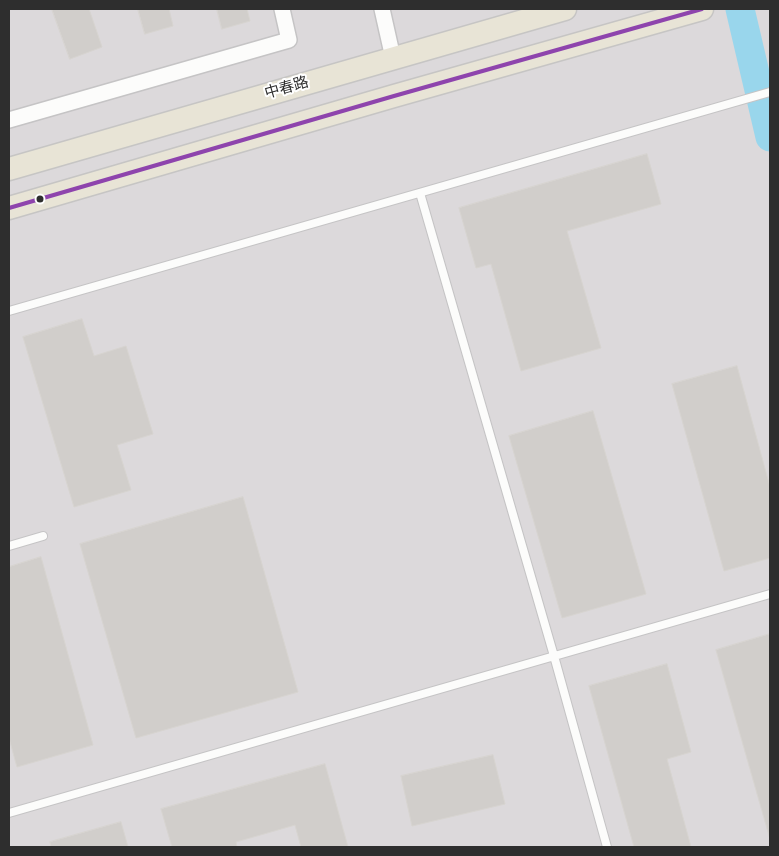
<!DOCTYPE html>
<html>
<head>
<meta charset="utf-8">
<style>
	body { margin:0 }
	#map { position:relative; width:779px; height:856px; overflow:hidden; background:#ece8e4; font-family:"Source Sans 3",sans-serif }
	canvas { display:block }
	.frame { position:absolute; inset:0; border:10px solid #2e2e2e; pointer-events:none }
</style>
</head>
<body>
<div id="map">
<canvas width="779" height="856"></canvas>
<div class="frame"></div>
</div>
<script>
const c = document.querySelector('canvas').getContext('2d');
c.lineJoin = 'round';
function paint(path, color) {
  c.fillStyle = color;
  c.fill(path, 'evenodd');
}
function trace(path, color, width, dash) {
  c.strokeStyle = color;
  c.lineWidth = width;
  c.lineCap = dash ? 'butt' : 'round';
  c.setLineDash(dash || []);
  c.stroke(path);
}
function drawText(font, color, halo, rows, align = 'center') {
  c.font = font + ' "Source Sans 3","Noto Sans SC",sans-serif';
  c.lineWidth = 4;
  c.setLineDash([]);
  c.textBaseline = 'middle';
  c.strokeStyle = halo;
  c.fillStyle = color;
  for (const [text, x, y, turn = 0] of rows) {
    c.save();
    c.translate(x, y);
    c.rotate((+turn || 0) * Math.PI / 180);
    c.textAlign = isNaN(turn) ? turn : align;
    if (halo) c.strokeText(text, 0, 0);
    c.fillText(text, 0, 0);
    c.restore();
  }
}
const industrial = new Path2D(`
	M9,9H770V847H9Z`);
const river = new Path2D(`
	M740,9L770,137`);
const building = new Path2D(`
	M52,9H89L102,47L70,59Z
	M138,9H169L173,26L145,34Z
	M217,9H247L250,21L222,29Z
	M647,154L661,204L567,231L601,348L521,371L491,264L476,268L459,208Z
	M82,319L94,356L126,346L153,434L117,445L131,490L74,507L23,337Z
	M737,366L770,487V558L724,571L672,384Z
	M593,411L646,594L562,618L509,436Z
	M243,497L298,692L136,738L80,544Z
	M41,557L93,745L17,767L9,738V567Z
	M770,634V839L716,650Z
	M667,664L691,752L667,759L691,847H634L589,686Z
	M493,755L505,804L412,826L401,776Z
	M325,764L348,847H301L295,825L236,842L237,847H172L161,809Z
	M121,822L128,847H51L50,842Z`);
const lane = new Path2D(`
	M420,193L554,656L607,847
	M9,311L770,92
	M9,546L43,536
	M9,813L770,594`);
const street = new Path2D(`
	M382,9L393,58
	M9,120L289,40L282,9`);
const primary = new Path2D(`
	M9,169L565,9
	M9,208L394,96L702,9`);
const bus1 = new Path2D(`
	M9,208L394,96L702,9`);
const markers = [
	[40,199,4.5,"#2e2e2e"]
];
const streetNames = [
	["中春路",287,89,-16]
];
paint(industrial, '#dcd9db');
trace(river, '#99d6ec', 29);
paint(building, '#d1cecb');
trace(building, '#d7d4d0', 1);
trace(lane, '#c5c4c5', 10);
trace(street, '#c5c4c5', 18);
trace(primary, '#c6c5c4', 25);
trace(lane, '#fcfcfb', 8);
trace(street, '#fcfcfb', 15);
trace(primary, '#e8e4d6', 22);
trace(bus1, '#8e44ad', 4);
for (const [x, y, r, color] of markers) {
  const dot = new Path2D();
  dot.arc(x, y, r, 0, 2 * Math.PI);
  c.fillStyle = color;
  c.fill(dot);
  trace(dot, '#fff', 2);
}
drawText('15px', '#2e2e2e', '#fff', streetNames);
</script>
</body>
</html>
